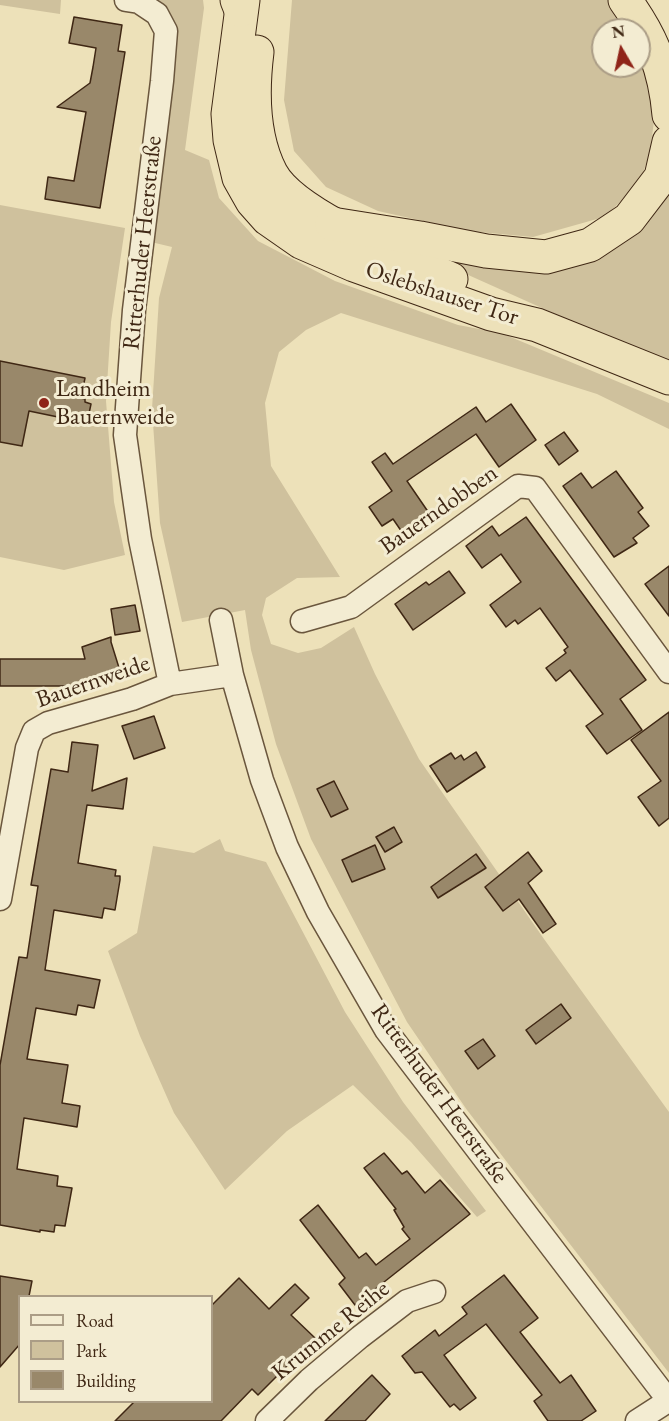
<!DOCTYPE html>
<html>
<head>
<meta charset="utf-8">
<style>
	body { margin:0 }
	#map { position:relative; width:669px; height:1421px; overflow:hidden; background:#ede1b9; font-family:"EB Garamond",serif }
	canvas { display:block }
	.legend { position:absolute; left:18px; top:1295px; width:195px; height:108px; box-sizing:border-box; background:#f3ecd2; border:2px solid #ab9d86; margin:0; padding:8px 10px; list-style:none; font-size:18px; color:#3f2714 }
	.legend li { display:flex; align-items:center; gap:12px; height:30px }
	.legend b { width:30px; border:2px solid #ab9d86 }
	.north { position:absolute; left:591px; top:18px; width:60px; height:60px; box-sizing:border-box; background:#f3ecd2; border:2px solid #ab9d86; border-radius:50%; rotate:351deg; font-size:16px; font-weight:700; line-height:24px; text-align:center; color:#3f2714 }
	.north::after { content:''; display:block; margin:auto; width:21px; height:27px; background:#8f2418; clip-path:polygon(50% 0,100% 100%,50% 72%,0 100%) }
</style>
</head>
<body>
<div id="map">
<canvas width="669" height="1421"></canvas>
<ul class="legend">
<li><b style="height:8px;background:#f3ecd2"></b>Road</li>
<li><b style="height:16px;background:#cfc19d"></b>Park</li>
<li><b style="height:16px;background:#99886a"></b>Building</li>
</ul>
<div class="north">N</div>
</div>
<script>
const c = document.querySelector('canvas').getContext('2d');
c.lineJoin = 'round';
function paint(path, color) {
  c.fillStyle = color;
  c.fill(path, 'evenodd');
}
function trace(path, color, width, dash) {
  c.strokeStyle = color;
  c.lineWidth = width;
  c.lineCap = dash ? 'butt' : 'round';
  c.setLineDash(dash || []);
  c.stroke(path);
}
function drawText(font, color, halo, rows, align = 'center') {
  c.font = font + ' "EB Garamond",serif';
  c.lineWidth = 6;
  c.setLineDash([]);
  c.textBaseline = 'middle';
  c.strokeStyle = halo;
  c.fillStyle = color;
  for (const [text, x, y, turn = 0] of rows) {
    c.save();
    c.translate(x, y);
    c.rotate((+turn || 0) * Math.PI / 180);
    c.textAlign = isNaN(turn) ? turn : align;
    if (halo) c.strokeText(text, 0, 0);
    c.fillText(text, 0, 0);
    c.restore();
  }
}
const green = new Path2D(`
	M0,0H61L60,14L0,5Z
	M154,0H203L204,8L185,150L209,160L219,198L258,241L335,281L458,325L501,333L669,403V429L597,394L341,313L306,330L279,352L265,403L271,466L340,577L297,578L266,598L262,615L271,644L298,653L321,648L354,627L375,674L419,759L544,939L669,1112V1373L467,1110L407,1022L311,839L276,744L251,650L245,610L182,622L160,523L152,409L159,298L172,247L151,242L177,29Z
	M292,0H612L630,30H603V66H639V45L650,88L654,121L650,152L642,176L631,192L604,217L533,237L468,231L378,211L326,187L294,151L284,100Z
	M669,187V365L417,252L525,268Z
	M0,205L125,228L111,322L106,401L114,502L125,555L64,570L0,557Z
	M220,839L225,851L266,862L345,1012L403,1102L486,1211L477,1217L411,1142L353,1085L287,1131L225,1190L174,1113L140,1036L108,951L137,933L153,846L194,853Z`);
const building = new Path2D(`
	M74,17L122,25L118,51L125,52L100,208L45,199L48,177L74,181L86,112L57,107L90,83L93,67L96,48L69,43Z
	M0,361L85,378L81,398L85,399V402L91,404L87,423L29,411L22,446L0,442Z
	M511,404L536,440L499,467L476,434L407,481L431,516L404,535L393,519L382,526L369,507L392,491L372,462L385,453L393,464L476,407L486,422Z
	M564,432L578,451L559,465L545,445Z
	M616,471L643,508L638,512L649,526L633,538L637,543L614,557L563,486L581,473L592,488Z
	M526,517L646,680L620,699L642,730L607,754L586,726L603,714L570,670L556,681L546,668L566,653L564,650L568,647L540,608L518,624L515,620L506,627L490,605L521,582L501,554L482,568L466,546L492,526L499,536Z
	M669,566V616L645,584Z
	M449,571L465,593L413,630L395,604L426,582L429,585Z
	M135,605L140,631L115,635L111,609Z
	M111,637V642L120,671L75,686H0V659H85L82,647Z
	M669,712V818L659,826L638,797L661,781L631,740Z
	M154,716L165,748L134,759L122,726Z
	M72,742L98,745L92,791L127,778L123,809L87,805L78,863L116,870L115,876H120V880L115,910L104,908L102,918L54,910L45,970L100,980L94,1008L78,1005L76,1015L36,1008L27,1059L68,1065L62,1103L80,1106L77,1127L24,1118L17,1169L58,1176L57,1186L72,1188L65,1226L55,1225L54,1232L40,1230V1232L0,1225V1065L19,957L27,958L38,886L31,885L51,769L68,772Z
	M476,752L485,767L447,792L430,766L451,753L455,759L461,755L464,760Z
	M334,781L348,809L331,817L317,789Z
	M394,827L402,842L385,852L376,837Z
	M375,845L385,869L352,882L342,860Z
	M528,852L542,871L528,883L556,924L543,933L519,899L503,911L485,887Z
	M476,854L486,868L438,898L431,887Z
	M561,1004L571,1018L536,1044L526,1030Z
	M483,1039L495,1056L478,1069L465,1051Z
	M384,1153L402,1174L407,1171L425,1193L440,1180L470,1214L355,1305L339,1284L345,1278L300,1220L318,1205L359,1258L366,1253L376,1265L410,1239L402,1229L404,1227L394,1210L396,1209L364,1168Z
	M504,1275L538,1318L520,1332L560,1383L571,1375L596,1411L581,1421H548L534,1401L542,1395L486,1324L444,1355L476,1398L460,1410L454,1404L450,1407L422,1372L415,1373L402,1356L435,1330L439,1336L467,1314L462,1307Z
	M0,1276L32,1281L29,1296H20V1344L0,1367Z
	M239,1278L269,1309L295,1284L309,1298L291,1315L315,1338L258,1395L252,1389L221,1421H115L135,1401H212V1305Z
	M372,1375L390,1394L365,1421H325Z`);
const minor = new Path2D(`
	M126,0L139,2L157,14L166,31L162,81L134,310L125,435L140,539L170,684
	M221,620L232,675L262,780L287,847L318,912L386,1030L669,1401
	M302,621L351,607L518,486L535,488L669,672
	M0,899L27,748L34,731L48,723L132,699L170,684L232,675
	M267,1421L309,1380L360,1337L407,1301L434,1292
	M637,1421L668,1401`);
const trunk = new Path2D(`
	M243,0L228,114L230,140L239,178L252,201L268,219L301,242L354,265L491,314L537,325L669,378
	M257,52C252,92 252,136 271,173C294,216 406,259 451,279`);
const motorway = new Path2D(`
	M237,0L241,10
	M625,0C652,37 665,69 669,115
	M332,224L420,238L486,251L546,257L590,245L629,219L661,177L669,142`);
const markers = [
	[44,403,6,"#8f2418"]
];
const streetNames = [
	["Ritterhuder Heerstraße",143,243,-84],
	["Oslebshauser Tor",442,294,18],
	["Bauerndobben",439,510,-35],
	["Bauernweide",93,682,-19],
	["Ritterhuder Heerstraße",439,1094,54],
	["Krumme Reihe",331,1331,-39]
];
const poiNames = [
	["Landheim",56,389],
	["Bauernweide",56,417]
];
paint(green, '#cfc19d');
paint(building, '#99886a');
trace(building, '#3f2714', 1.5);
trace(minor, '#6a563d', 25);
trace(trunk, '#3f2714', 35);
trace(motorway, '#3f2714', 35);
trace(minor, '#f3ecd2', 22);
trace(trunk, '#ede1b9', 33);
trace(motorway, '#ede1b9', 33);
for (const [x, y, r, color] of markers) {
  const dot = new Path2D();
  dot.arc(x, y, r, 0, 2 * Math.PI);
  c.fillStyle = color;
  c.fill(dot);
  trace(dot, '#f3ecd2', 2);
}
drawText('24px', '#3f2714', '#f3ecd2', streetNames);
drawText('24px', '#3f2714', '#f3ecd2', poiNames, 'left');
</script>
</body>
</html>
